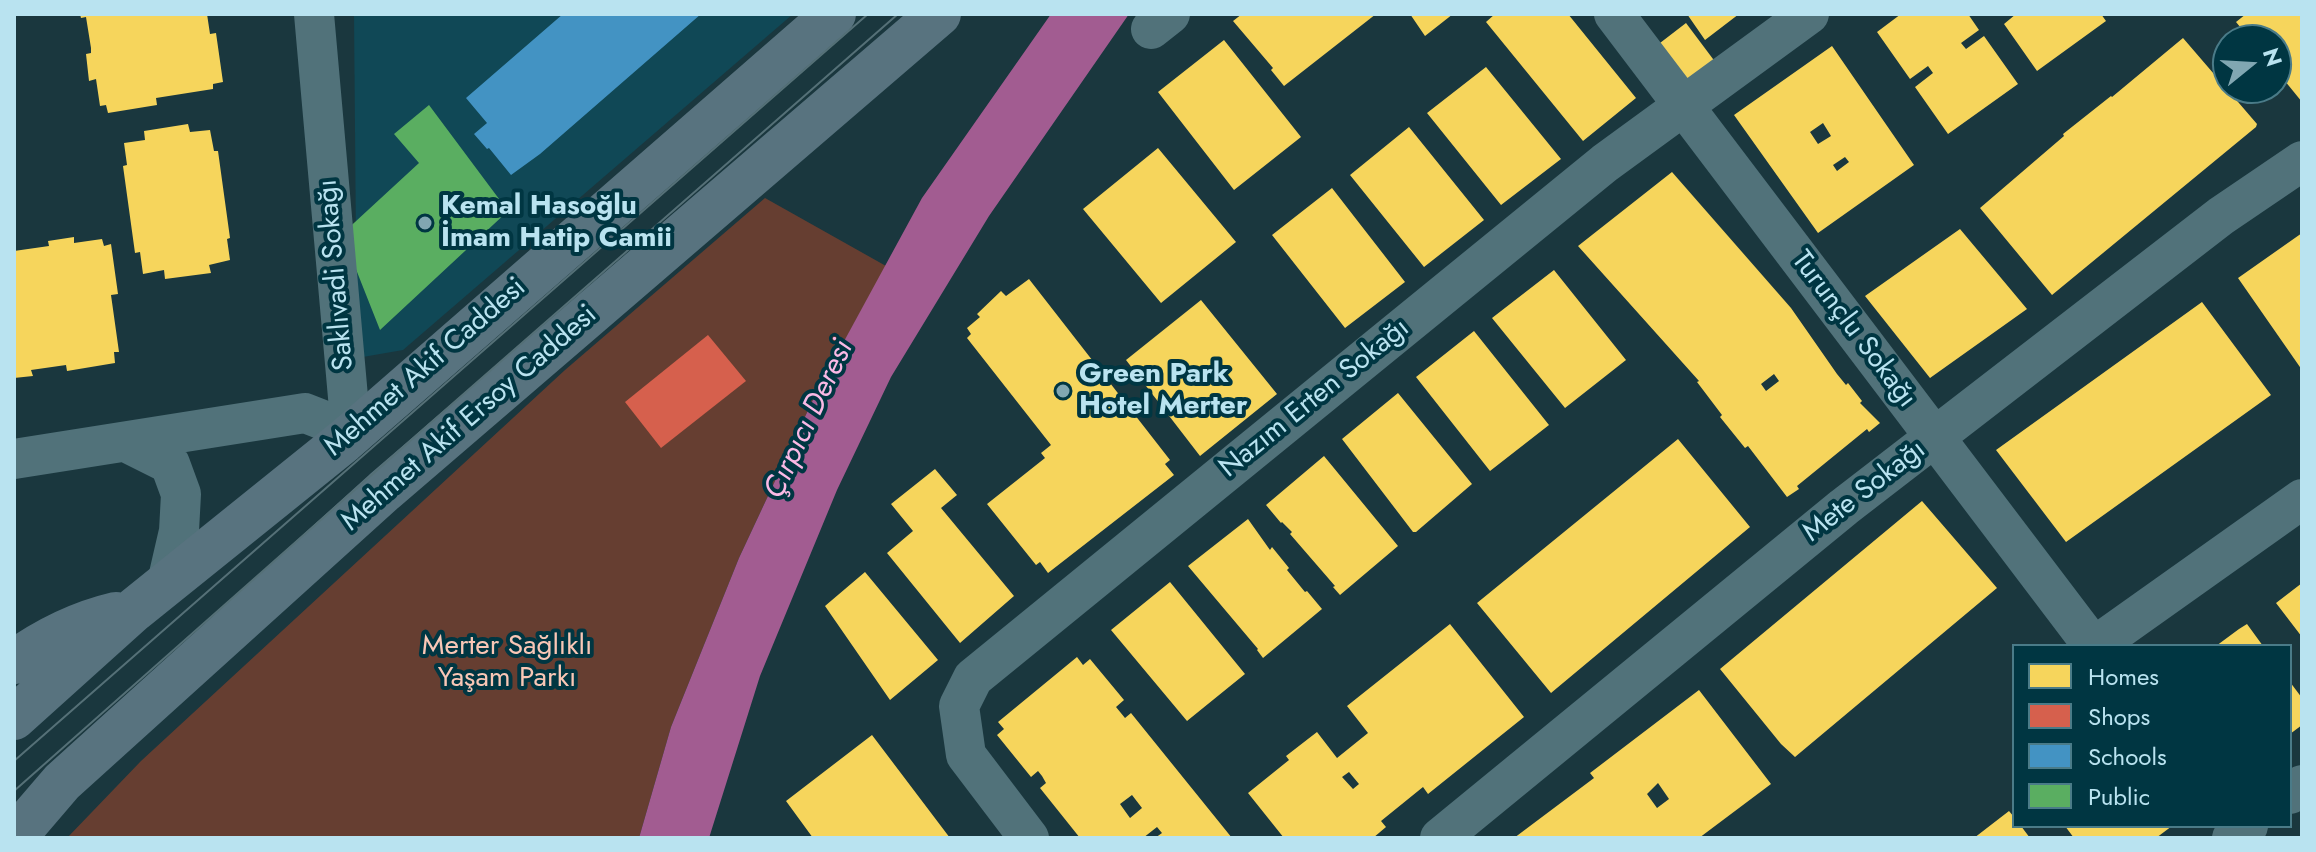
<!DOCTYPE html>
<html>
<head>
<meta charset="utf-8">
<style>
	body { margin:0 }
	#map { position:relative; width:2316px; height:852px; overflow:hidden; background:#1a373e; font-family:Jost,sans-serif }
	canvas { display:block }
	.frame { position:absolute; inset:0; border:16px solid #b9e3f0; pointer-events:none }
	.legend { position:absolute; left:2012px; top:644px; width:280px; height:184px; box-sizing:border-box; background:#003642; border:2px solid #4a7b88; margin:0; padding:10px 14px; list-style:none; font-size:24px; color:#b9e3f0 }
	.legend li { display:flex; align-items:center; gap:16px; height:40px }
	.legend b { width:40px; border:2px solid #4a7b88 }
	.north { position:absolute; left:2212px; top:24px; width:80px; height:80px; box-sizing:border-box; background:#003642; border:2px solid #4a7b88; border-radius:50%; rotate:72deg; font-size:22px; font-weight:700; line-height:32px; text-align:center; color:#b9e3f0 }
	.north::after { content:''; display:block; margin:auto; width:28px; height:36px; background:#81a7b2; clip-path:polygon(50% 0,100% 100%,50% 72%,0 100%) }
</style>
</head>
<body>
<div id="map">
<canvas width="2316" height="852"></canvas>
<div class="frame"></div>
<ul class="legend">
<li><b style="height:22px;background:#f6d55c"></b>Homes</li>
<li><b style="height:22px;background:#d6604d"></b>Shops</li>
<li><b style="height:22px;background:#4393c3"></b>Schools</li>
<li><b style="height:22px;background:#5aae61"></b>Public</li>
</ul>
<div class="north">N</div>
</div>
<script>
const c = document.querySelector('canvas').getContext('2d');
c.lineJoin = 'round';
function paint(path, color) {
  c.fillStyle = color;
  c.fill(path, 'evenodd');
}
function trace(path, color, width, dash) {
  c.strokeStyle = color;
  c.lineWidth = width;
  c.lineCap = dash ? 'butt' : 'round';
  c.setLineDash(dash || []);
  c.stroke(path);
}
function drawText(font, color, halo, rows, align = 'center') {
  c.font = font + ' Jost,sans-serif';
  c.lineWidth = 8;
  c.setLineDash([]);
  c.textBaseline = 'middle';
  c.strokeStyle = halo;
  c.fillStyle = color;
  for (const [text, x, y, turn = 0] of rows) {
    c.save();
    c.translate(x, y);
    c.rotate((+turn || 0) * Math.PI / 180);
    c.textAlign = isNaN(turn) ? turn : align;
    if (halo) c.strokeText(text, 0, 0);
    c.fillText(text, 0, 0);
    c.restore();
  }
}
const built = new Path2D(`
	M354,14H793L403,350L357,358Z`);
const green = new Path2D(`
	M765,198L886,266L818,389L739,558L671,727L639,838H67L141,761L565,370Z`);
const water = new Path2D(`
	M1051,14H1129L989,216L891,377L837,490L760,676L709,838H639L671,727L739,558L818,389L922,198Z`);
const homes = new Path2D(`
	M80,14H207L210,34L216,33L223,82L213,84V89L156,98L157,105L108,113L106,105L100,106L96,79L89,81L86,54L91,53V48L86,17L81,18Z
	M1242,14H1376L1284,86L1271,70L1273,68L1233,21Z
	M1410,14H1453L1425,36Z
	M1495,14H1568L1636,98L1583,141L1486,22Z
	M1687,14H1739L1705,40Z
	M1901,14H1968L1979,30L1961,43L1966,49L1984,36L2018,84L1948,134L1915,87L1933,73L1928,66L1910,79L1877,32Z
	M2016,14H2101L2106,21L2037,71L2004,24Z
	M2246,14H2302V102L2276,70V40H2251L2236,22Z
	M1686,23L1716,63L1690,83L1660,43Z
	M2183,38L2257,124L2256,127L2052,295L1980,208L2064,136L2063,134L2111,96L2112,97Z
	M1224,40L1301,137L1234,190L1158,92Z
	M1832,46L1914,165L1818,233L1734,115ZM1823,123L1831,136L1818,144L1810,132ZM1845,157L1849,162L1837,171L1833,165Z
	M1486,67L1561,159L1501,205L1427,113Z
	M188,124L190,132L210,130L214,151H218L230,238L227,239L230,260L209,265L211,273L165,279L164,270L143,274L140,252L135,253L123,166L127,165L124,143L145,140L144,131Z
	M1409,127L1484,220L1424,267L1350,175Z
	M1158,148L1236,242L1161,303L1083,209Z
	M1672,172L1791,308L1837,374L1846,385L1848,383L1862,401L1860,403L1880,423L1869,432L1867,429L1797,486L1799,489L1787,497L1748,446L1745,448L1720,417L1722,415L1697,382L1699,381L1578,246ZM1774,374L1779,381L1766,391L1761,384Z
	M1332,188L1405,282L1345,328L1272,235Z
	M1960,229L2027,309L1930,378L1865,296Z
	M2302,233V370L2238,278Z
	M74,237V243L102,239L104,246L111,244L118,294L111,295L119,352H114L115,363L67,371L66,365L31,370L33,376L14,378V251L49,246L48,241Z
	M1554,270L1626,360L1565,408L1492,318Z
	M1029,279L1170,460L1165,464L1174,475L1048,573L1040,562L1036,565L987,504L1045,458L1041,453L1051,445L967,338L971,334L967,328L980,317L977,314L1001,291L1006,296Z
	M1201,300L1277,394L1200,456L1126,360Z
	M2202,302L2271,395L2066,542L1996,450Z
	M1474,331L1549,425L1490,471L1416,377Z
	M1398,393L1472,484L1416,532H1413L1342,439Z
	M1678,439L1750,527L1551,693L1477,603Z
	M1324,456L1398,546L1340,595L1333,587L1335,586L1290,534L1292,532L1282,522L1281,523L1266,505Z
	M935,469L957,495L941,508L1014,596L960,643L887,553L913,531L891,504Z
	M1922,501L1997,588L1795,757L1781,744L1720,669Z
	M1248,519L1270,550L1272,547L1289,568L1287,570L1305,592L1307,591L1322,609L1263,658L1257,650L1258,649L1188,566Z
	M865,572L938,660L890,700L825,606Z
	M1170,582L1245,674L1187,721L1111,630Z
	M2302,583V637L2276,603Z
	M1450,624L1524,717L1428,794L1423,787L1381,821L1386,827L1373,838H1284L1248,793L1289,760L1286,756L1317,732L1337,758L1368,733L1347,706ZM1349,772L1359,784L1353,789L1342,777Z
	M2247,624L2263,646H2216L2239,629Z
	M1077,657L1083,665L1090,659L1124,700L1116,707L1125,718L1131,713L1232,838H1155L1162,833L1157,827L1143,838H1080L1040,788L1046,783L1042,776L1038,771L1031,777L997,735L1004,729L998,722ZM1132,795L1142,808L1130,818L1120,804Z
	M2290,682L2302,698V725L2290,734Z
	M1699,690L1771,784L1699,838H1514L1594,778L1590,773ZM1658,783L1669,799L1657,808L1647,794Z
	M872,735L950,838H813L786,801Z
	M2009,811L2014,817V826H2021L2030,838H1974Z
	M2065,826H2172L2156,838H2074Z`);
const shops = new Path2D(`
	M708,335L746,381L661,448L625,402Z`);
const schools = new Path2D(`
	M563,14H701L540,154L511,175L489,148L487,149L474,134L487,123L466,98Z`);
const public = new Path2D(`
	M429,105L508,211L380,330L342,234L419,163L394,134Z`);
const street = new Path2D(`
	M1614,14L2093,646
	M1151,29L1170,14
	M126,442L170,464L181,494L179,531L167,583
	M14,459L305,413L351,431L314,14
	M2095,646L2302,499
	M2290,794L2302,785
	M1029,838L966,755L959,706L973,678L1605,163L1809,14
	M1440,838L1844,507L2221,216L2302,161
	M2232,838L2248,826`);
const primary = new Path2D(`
	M14,662C46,639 78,623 116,614
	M14,718L134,610L344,441L834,14
	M14,838L62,782L384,491L939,14`);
const tram = new Path2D(`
	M14,761L868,14
	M14,791L427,426L898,14`);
const markers = [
	[425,223,8,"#81a7b2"],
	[1063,391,8,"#81a7b2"]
];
const poiNames = [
	["Kemal Hasoğlu",441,207],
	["İmam Hatip Camii",441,239],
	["Green Park",1079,375],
	["Hotel Merter",1079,407]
];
const streetNames = [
	["Saklıvadi Sokağı",337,275,-95],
	["Turunçlu Sokağı",1853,330,53],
	["Mehmet Akif Caddesi",426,368,-41],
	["Nazım Erten Sokağı",1315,399,-39],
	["Mehmet Akif Ersoy Caddesi",470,419,-41],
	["Mete Sokağı",1865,492,-38]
];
const parkNames = [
	["Merter Sağlıklı",507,647],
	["Yaşam Parkı",507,679]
];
const waterNames = [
	["Çırpıcı Deresi",810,420,-65]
];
paint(built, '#104856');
paint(green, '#663e31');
paint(water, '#a25c91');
paint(homes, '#f6d55c');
paint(shops, '#d6604d');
paint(schools, '#4393c3');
paint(public, '#5aae61');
trace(street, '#51727a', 40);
trace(primary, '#58737f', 44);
trace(tram, '#557077', 2);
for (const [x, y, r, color] of markers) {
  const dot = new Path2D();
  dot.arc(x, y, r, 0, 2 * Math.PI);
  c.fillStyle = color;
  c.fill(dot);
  trace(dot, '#003642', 3);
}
drawText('bold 28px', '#b9e3f0', '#003642', poiNames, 'left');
drawText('28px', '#b9e3f0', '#003642', streetNames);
drawText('28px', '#f9c7b6', '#003642', parkNames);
drawText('italic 30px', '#fab9e5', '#003642', waterNames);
</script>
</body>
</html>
